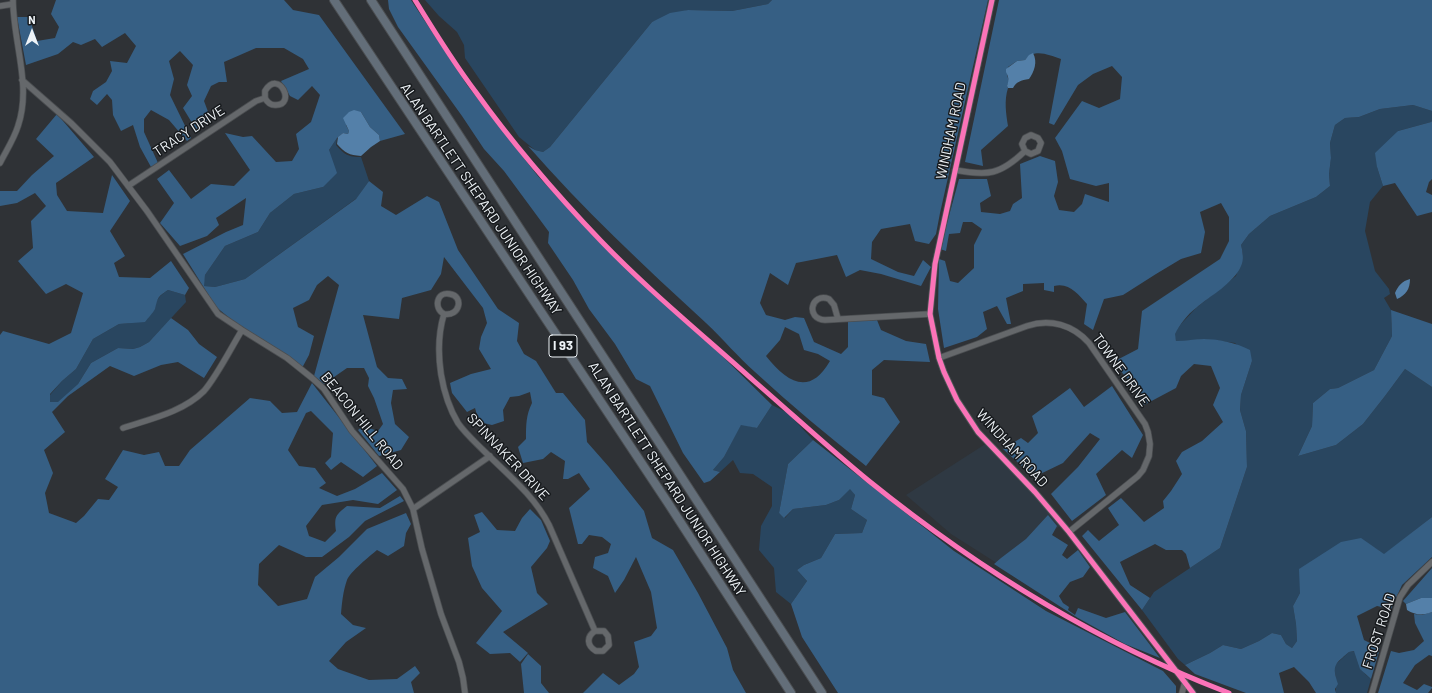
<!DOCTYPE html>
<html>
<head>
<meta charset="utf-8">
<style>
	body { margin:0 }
	#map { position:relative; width:1432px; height:693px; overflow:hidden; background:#2f3236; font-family:Barlow,sans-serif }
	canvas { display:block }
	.north { position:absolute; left:12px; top:12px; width:40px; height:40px; -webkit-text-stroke:3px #171a1d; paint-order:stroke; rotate:0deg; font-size:11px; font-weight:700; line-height:16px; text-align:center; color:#eef3f7 }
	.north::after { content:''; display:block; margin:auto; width:14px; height:18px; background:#eef3f7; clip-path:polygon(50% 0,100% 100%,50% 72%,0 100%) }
</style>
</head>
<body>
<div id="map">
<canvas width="1432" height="693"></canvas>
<div class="north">N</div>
</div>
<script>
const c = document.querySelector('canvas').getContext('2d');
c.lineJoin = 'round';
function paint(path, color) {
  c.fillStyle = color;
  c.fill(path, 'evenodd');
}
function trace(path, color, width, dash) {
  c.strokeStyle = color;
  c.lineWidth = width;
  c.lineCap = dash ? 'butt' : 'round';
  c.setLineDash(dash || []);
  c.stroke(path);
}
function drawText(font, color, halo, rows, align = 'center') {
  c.font = font + ' Barlow,sans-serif';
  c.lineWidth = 3;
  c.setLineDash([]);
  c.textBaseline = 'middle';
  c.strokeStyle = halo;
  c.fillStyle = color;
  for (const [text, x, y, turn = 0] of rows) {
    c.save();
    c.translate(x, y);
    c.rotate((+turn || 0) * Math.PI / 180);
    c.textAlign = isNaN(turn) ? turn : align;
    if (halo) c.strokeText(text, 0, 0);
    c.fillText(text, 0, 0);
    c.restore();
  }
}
const built = new Path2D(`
	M987,443L1030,489L1060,526L1003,567L951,534L906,495Z`);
const green = new Path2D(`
	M425,0H772L768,4L732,11L688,10L652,22L550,147L543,152L535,150L519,137L465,58L464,45L457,32L439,16Z
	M1413,105L1432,111V121L1431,122L1398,131L1377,167L1383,186L1370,202L1365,231L1375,271L1389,289L1390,294L1384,298L1391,310L1392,336L1374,370L1338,388L1330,389L1313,403L1312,426L1298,456L1336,445L1363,424L1385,396L1405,369L1432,387V517L1384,555L1375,548L1300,569V593L1293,606L1296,624L1297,641L1292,648L1286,644L1281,635L1272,633L1259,641L1241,649L1223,645L1210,653L1185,665L1178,659L1142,610L1154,592L1220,548L1247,467L1246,431L1240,410L1241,395L1252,361L1235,343L1205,339L1184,341H1176L1174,334L1181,324L1196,308L1236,276L1243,254L1241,245L1249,234L1270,216L1316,197L1330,186L1329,174L1331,158L1330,143L1335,125L1345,118L1359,117L1380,109Z
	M337,138L336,145C345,155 348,157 361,157L369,181L357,198L245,279L215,287L203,286L205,275L225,246L258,232L270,213L294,194L323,187L329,150Z
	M168,290L185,295L186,302L149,342L140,347L133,349L118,348L91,363L78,384L58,403L50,402V395L62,381L76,369L93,339L119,324L131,323L154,310C156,300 159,296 168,290Z
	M772,405L788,413L813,440L788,464L779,513L785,518L793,509L826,505L839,500L850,488L855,495L851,509L867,520L862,533L835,534L821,558L804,565L797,570L807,581L791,604L776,592L774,568L759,550L761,526L772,506V487L753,474L740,473L733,460L720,472L713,470L724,457L741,424L757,428Z
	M1355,651L1365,674L1371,679L1367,693H1336V677L1334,669L1335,665L1349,652Z`);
const forest = new Path2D(`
	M56,0H284L293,10L319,15L405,134L380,141L379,135L370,127L361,112L346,125L349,131L348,134L343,133L337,138L329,150L337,173L323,187L294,194L270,213L258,232L225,246L205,275L204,286L215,287L245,279L356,199L369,181L383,192L381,206L396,215L427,196L439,202L458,250L498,309L519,323L517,341L524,354L536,361L556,393H563L585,420L587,442L609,467L644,511L652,538L673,550L698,593L727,648L733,670L746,693H583L603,673L619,685L634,674L639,667L634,642L651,636L657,628L651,592L636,557L624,580L615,593L608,576L593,568L595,557L608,553L611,544L602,537L589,535L582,544H578L569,508L590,489L579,473L568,479H563L565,461L551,452L543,459L523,463L518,447L526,439C526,425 526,415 532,403L530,392L519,396L510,397L503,410L504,421L492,425L479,422L475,408L467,412L452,393L450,383L471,374L491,369L479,349L481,337L487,323L483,308L444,257L441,274L431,290L402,298L399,319L363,315L377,367L388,378L402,379L407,389L393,390L391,403L395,424L409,437L401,450L379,456L358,430L363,426L378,431L383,424L374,398L368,386L369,378L364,368H347L324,384L314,376L339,285L328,276L317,285L309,300L293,308L298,327L314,336L309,355L302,368L242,328L216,307L183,254L226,232L243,225L246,198L216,218L219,225L207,236L180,246L160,223L174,203L157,179L169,170L191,199L211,184L234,186L250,170L225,133L243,137L252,136L276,162L292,161L299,149L296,134L311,122L320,95L312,86L298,100L290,96L281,81L309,69L303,59L284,48H256L224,62L227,82H219L211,86L204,101L210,117L205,123L197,131L183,108L192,96L187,85L193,65L180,51L169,61L174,79L170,95L191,138L187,141L169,120L151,110L144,119V132L158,163L151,167L140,147L133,125L121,131L113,115L112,100L107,94L97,105L90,99L93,91L106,82L112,71L110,61L127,63L136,46L125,33L102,47L95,39L81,45L73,42L58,54L26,65L17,17H29L37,41L55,38L59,27L51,14Z
	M388,0H411L467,85L537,175L599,242L654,295L718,352L772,405L757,428L741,425L724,457L713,470L720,472L710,481L704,483L683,453L650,386L636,379L615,344L589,309L573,280L548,243L549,232L504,171L484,149L462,116L398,27L389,9Z
	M772,0H988L940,213L936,234L929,244L915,241L910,224L881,229L872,242L871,259L898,272L914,276L923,260L931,267L921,286L881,274L860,270L846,277L837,255L796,263L788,285L770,273L760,303L766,315L785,320L795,317L804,318L814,342L841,354L848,347V321L877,320L881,330L906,341L926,344L930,362L884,360L872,370V395L884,398L900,422L866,466C828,436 791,405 755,372C738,357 723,339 706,323C644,266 583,209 528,146L535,150L543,152L550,147L652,22L670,13L688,10L732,11L768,4ZM785,327L799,334L804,350L818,354L830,361C809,397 787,382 766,356L780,340Z
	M999,0H1432V111L1413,105L1380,109L1359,117L1345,118L1335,125L1330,143L1331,158L1329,174L1330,186L1316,197L1270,216L1249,234L1241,245C1243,252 1244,260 1241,266C1234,283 1210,296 1196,308C1187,315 1180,324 1175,334L1176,341C1186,341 1195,339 1204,339C1220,339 1236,343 1250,350L1252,361L1241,395L1240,410L1246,431L1247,467L1220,548L1190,568L1186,554L1182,550H1166L1155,544L1120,562L1130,585L1150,598L1142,610L1082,536L1088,530L1099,541L1119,525L1108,508L1121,498L1144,522L1164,508L1163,501L1171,491L1182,474L1176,461L1182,452L1202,441L1223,422L1213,405L1220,388L1211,366L1194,364L1181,376L1176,388L1144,405L1130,382L1113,362L1138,349L1142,311L1220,259L1229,241V217L1221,203L1200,212L1205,232L1201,253L1181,259L1156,274L1123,295L1104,299L1093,330L1084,324L1087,304C1078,294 1069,282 1054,286V292L1044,290V283L1023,284V291L1006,298L1011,324H1007L997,306L983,312L987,329L977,337L944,348L938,309L939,259L945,261L950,281L958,283L974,268V245L982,229L972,222H963L960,233L949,234L946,251L940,249L959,179H987L991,196L980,203L981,212L1000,214L1010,211L1013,204L1022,198L1020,164L1040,156L1055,161L1058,182L1054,196L1059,210L1074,212L1082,204L1085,194L1109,202V183L1096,186L1070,179L1062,151L1055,138L1082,101L1099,108L1120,99L1122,77L1112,66L1093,74L1078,85L1054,125L1049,123L1061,59C1048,55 1035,48 1025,60L1017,61L1008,67L1007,75L1009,81L1007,86L1008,88C1004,101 1006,113 1008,126L981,150L983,166L965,162Z
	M57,114L94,157L56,183L57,195L67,211L103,213L112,175L130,201L110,231L125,256L114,263L119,277L150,278L171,261L189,288L185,295L168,290C157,297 158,298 155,309C153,313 148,318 145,322L119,324L93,339L76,369L62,381L50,394V402H58L78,384L91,363L118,348L133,349L140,347L149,342L171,318L188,330L199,344L217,357L204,378L178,362L161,365L134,376L110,366L68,396L52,412L65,432L44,450L53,473L45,493L49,513L76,523L84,516L98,499L109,500L118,487L105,479L123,450L144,455L159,452L165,466H179L190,450L250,398L270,401L282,413L297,412L312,383L377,466L363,477L341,462L331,470L325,463L331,457L333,433L311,411L306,413L288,450L299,466L315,468L326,483L319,488L337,496L355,489L382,473L397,490L378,504L353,500L322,505L306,526L309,536L325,542L336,531C334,516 336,515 347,506L380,508L400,496L404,501L365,521L349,537L322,557H306L279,545L259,564L258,585L278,606L307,599L315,577L339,557L367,529L406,513L411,524L406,533L404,546L388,556L377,550C370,556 350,572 347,580C343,591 342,603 341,614L353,625L366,628L346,642L329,661L338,669L369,680L397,679L415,666L420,673L411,682L414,693H0V335L3,331L49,344L71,333L83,293L66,284L46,294L18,261L33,248L31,221L46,206L35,193L17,203L0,206V191H17L32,175L54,156L36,139Z
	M1432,121V179L1429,182L1426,192L1432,195V212L1417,216L1395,183L1383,186L1377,167L1375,153L1398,131L1431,122Z
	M1391,310L1432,324V387L1405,369L1385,396L1363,424L1336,445L1298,456L1312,426L1313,403L1330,389L1338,388L1374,370L1392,336Z
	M1112,386L1143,435L1132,458L1122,450L1096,474L1106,495L1072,521L1051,494L1078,467L1100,439L1090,433L1063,463L1034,477L1003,449L1021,438L1028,443L1038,433L1032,416L1070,388L1084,407Z
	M813,440L954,551L1046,611L1163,671L1176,686V693H838L802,637L791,604L807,581L797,570L804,565L821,558L835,534L862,533L867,520L851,509L855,495L850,489L839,500L826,505L793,509L784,518L779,513L788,464Z
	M530,509L541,520L550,541L547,548L531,567L537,593L548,604L503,632L528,653L520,662L510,653L490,654L476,643L502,611L482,588L472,566L468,538L480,532L474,515L482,512L497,530L515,531L522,518Z
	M1048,515L1057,526L1052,535L1068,545L1062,555L1067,559L1078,550L1090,567L1083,577L1070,582L1059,596L1063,603L1069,607L1068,610L1075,615L1078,608L1106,618L1125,612L1160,658L1125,644L1078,618L994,564L1001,558L1026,539Z
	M1432,517V557L1402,585L1391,609L1377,606L1357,616L1364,640L1380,648L1371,679L1360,669L1354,651L1349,652C1334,665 1332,665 1338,684L1335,689L1336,693H1316L1309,682L1294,667L1279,673L1284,693H1246L1195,674L1185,665L1210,653L1223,645L1241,649L1259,641L1272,633L1281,635L1286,644L1292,648L1297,641L1296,624L1293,606L1300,593L1299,569L1341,542L1361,538L1384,554Z
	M1432,568V598H1421L1406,604L1403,601Z
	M1432,612V656L1429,655L1415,665L1403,683L1417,690L1424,684L1432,687V688L1428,693H1378L1391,651L1399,653L1414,650L1424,641L1415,623L1414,614L1422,615Z
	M528,654L541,666V683L549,693H524L521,664Z`);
const water = new Path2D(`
	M1033,53C1038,62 1034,72 1029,79C1021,80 1016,82 1013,88H1008L1007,86C1009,80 1009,78 1006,72V69L1017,61L1025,60L1029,55Z
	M354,110L361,112L370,127L379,135L380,141L371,147L361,156C349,155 345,153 337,144L338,137L343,133L348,134L349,131L343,118L349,112Z
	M1410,279C1410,289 1406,295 1397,299L1395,293C1398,286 1402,281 1410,279Z
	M1421,598H1432V612C1423,616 1415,615 1407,610L1406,604Z`);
const minor = new Path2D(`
	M992,0L935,264L930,314L939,358L944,372L957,400L978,432L1035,492L1069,532L1193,693
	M0,6L13,4
	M22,80L71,123L110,162L147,211L218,314L242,330L287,358L312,378L324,389L352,431L403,489L413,509L422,549L441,614L459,662L463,678L465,693
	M0,163C6,151 14,139 18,126C32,85 13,42 13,0
	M955,170C988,176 1000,175 1025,151L1022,144L1025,138L1031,135L1038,138L1041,143L1038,151L1031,154L1025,151
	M128,186L256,101L265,98C267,102 270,105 275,105C297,106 279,68 265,91V98
	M444,314C460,317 464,296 450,294C437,291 433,308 444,314C438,334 438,354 441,374C444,392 449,408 458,423C465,433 474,441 483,450C506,473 534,495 549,525L595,631C586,637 587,646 596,651H603L609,645L608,636L604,631H595
	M838,319L834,305L829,299C811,292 805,319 825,320L930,314
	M939,358L1027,326C1050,318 1073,325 1089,343L1145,424L1148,432L1150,444L1149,456L1143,470L1138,476L1069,532
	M123,428C150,419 183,412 204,391C217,376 231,348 242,330
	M413,509L490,456
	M1182,693L1185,682
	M1372,693L1400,597L1408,585L1432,562`);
const highway = new Path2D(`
	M334,0L668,503L791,693
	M371,0L822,693`);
const cycleway = new Path2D(`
	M415,0C434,31 453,62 475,91C513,144 556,194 601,241C649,291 703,335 754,381C792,414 830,449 869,481C978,569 1098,643 1229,693
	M992,0L935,264L930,314L939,358L944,372L957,400L978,432L1035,492L1069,532L1193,693`);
const shields = [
	[563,346,28]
];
const shieldNames = [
	["I 93",563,346]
];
const streetNames = [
	["TRACY DRIVE",189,131,-33],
	["WINDHAM ROAD",951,131,-78],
	["ALAN BARTLETT SHEPARD JUNIOR HIGHWAY",481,199,56],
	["TOWNE DRIVE",1121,370,54],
	["BEACON HILL ROAD",362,421,51],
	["WINDHAM ROAD",1012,448,48],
	["SPINNAKER DRIVE",508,457,47],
	["ALAN BARTLETT SHEPARD JUNIOR HIGHWAY",667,479,57],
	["FROST ROAD",1379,631,-72]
];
paint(built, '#2f3943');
paint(green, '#294660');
paint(forest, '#365f84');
paint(water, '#5480a9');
trace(minor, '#4b4e51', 7);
trace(highway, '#4b4e51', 10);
trace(minor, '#65686b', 5.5);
trace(highway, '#636e79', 8);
trace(cycleway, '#fb73b8', 5);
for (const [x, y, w] of shields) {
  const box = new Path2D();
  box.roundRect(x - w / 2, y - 11, w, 22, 3);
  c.fillStyle = '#171a1d';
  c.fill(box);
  trace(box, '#eef3f7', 1);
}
drawText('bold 13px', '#eef3f7', null, shieldNames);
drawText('14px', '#eef3f7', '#171a1d', streetNames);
</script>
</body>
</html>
